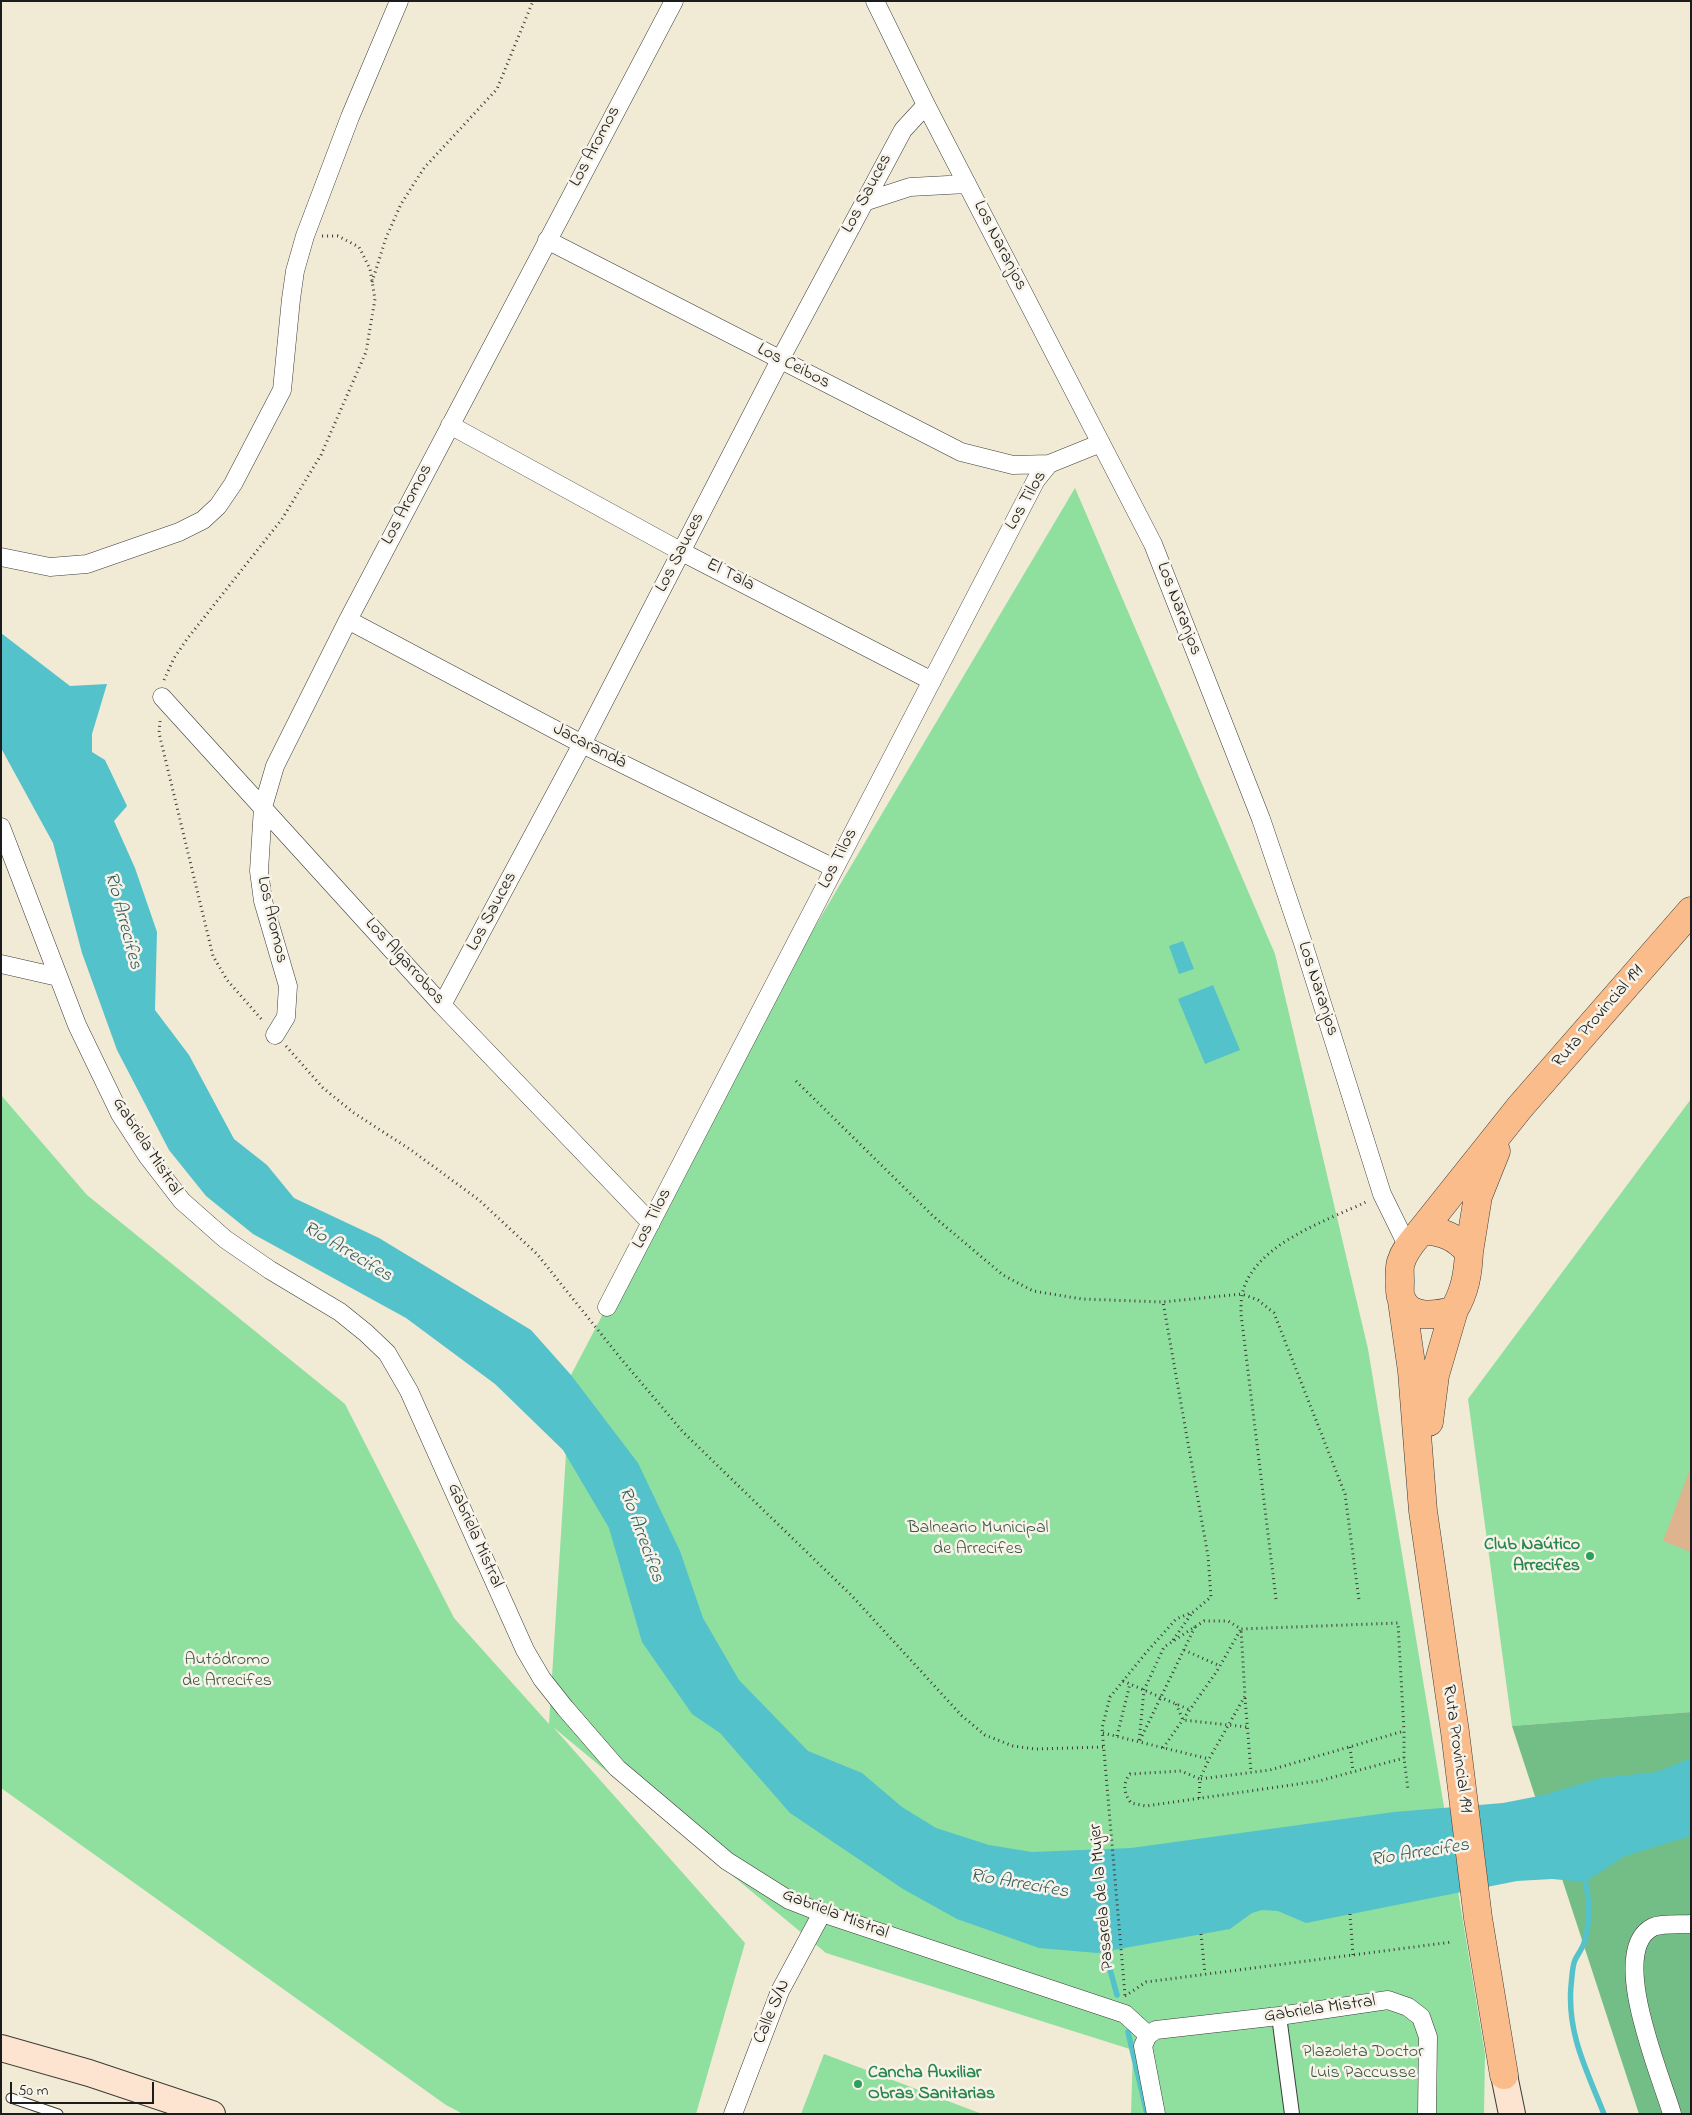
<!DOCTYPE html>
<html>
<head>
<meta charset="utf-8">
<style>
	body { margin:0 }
	#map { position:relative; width:1692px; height:2115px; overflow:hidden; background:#f1ead5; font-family:"Indie Flower",sans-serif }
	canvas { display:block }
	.frame { position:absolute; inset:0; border:2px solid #1c1c1c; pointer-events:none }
	.scale { position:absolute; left:10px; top:2082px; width:144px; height:22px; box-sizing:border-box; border:2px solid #1c1c1c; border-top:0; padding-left:6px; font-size:15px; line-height:18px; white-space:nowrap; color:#1c1c1c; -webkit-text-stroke:4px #f7f3e8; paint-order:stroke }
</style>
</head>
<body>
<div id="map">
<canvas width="1692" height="2115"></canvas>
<div class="frame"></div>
<div class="scale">50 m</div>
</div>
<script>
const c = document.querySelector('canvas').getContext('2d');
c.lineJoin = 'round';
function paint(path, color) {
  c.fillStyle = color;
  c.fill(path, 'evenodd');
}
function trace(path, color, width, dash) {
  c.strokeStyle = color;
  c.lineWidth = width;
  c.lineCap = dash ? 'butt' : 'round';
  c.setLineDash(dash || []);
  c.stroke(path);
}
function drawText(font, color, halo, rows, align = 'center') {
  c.font = font + ' "Indie Flower",sans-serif';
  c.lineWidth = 5;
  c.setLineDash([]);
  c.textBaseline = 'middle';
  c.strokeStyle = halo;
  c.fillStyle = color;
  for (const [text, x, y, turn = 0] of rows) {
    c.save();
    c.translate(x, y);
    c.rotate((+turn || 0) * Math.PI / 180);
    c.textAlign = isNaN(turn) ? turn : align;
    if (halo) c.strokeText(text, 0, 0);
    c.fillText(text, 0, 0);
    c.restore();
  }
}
const green = new Path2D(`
	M1075,488L1275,954L1368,1349L1485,2054L1484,2114H1131L1133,2050L826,1953L553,1727L745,1943L696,2114H463L446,2105L1,1788V1095L87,1195L345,1404L454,1618L549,1724L571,1375L736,1060Z
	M1691,1099V1712L1512,1726L1468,1399Z
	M824,2054L982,2114H801Z`);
const forest = new Path2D(`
	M1691,1712V2114H1639L1512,1726Z`);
const water = new Path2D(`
	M1,633L70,686L107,684L92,734V752L105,760L127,806L114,821L135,868L157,932L155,1010L189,1055L234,1139L267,1165L294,1198L379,1238L531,1330L571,1375L638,1463L680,1551L703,1618L739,1680L808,1751L862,1773L902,1807L936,1828L989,1845L1032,1852L1131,1848L1394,1812L1503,1803L1544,1795L1600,1778L1657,1772L1691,1758V1836L1625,1856L1585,1882L1552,1879L1517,1881L1306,1923L1278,1911L1262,1910L1252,1913L1230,1929L1097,1953L1039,1948L957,1919L903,1889L790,1813L720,1733L692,1714L642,1642L609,1528L563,1450L495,1384L406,1318L253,1234L206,1196L169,1150L117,1050L82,953L53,843L1,748Z
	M1183,941L1194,969L1179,974L1169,946Z
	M1213,985L1240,1050L1205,1064L1178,999Z`);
const stream = new Path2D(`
	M1584,1876C1590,1899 1591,1920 1584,1943C1582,1949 1578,1954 1575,1960C1572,1967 1572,1978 1571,1986C1567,2034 1587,2071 1604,2114
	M1105,1951L1117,1995
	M1128,2032L1147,2114`);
const building = new Path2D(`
	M1689,1472H1691V1552L1663,1541Z`);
const path = new Path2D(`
	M372,282L386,238L401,204L424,168L497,89L533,1
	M164,680L174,658L187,639L282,519L321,455L366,352L375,299L370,269L359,247L338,236H322
	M160,721L159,733L213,956L227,980L263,1021
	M286,1046L323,1088L354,1113L411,1150L479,1200L537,1254L622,1360L683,1432L852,1596L962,1716L985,1735L1013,1746L1035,1749L1104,1747
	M796,1081L933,1216L1003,1275L1033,1291L1082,1299L1163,1302L1242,1294L1258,1300L1274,1313L1345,1494L1359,1600
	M1276,1599L1241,1314C1241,1308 1241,1301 1242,1295C1252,1245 1326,1221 1366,1202
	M1195,1627L1139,1742L1144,1690L1164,1647L1204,1621H1228L1241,1629L1398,1623L1404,1731
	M1173,1640L1192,1613
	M1184,1650L1220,1666
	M1123,1681L1190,1710
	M1245,1698L1251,1772
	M1176,1704L1183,1720L1247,1727
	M1103,1733L1209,1759
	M1117,1736L1130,1684
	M1350,1747L1353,1771
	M1163,1748L1217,1671L1241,1629L1245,1696L1209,1759L1200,1779L1181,1771L1130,1774C1122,1784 1124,1793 1131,1803L1146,1806L1319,1781L1404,1758
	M1199,1798L1200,1779L1270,1770L1404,1731V1758L1408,1790
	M1350,1914L1353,1955
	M1201,1934L1205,1974
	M1125,1995L1102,1728L1110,1697L1145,1654L1176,1619L1193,1612L1211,1597L1208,1556L1163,1302
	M1125,1996L1146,1982L1452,1942`);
const service = new Path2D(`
	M11,2098L58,2114`);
const pedestrian = new Path2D(`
	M1279,2016L1292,2114`);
const minor = new Path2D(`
	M875,1L926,105L1153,544L1261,819L1303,943L1382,1194L1408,1247
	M864,202L910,187L967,184
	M547,240L961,452L1013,465L1049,464
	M450,425L682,552L932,681
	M1,557L50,567L87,564L179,532L203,520L218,506L233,484L282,390L291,299L295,271L305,236L350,117L399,1
	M348,620L582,744L834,868
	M162,697L442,1005L651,1223
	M1,827L77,1025L120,1114L148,1157L182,1201L225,1239L270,1270L340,1312L366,1333L387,1353L409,1391L525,1650L542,1679L565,1708L617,1768L727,1861L789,1900L822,1913L1125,2014L1148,2035
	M1,964L58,977
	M442,1005L582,744L780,360L903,130L926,105
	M275,1035L286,1017L288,986L263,901L259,871L263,807L275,766L348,620L674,1
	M607,1307L1036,480L1049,464L1101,443
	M733,2114L780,1991L822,1913
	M1156,2114L1143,2046L1148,2035L1156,2030L1279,2016L1388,2000L1408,2007L1421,2017L1428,2037L1427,2114
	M1672,2114C1662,2078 1606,1950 1653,1927C1663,1923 1680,1925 1691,1924`);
const secondary = new Path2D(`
	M1,2048L89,2073L212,2114
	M1504,2075L1512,2114`);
const primary = new Path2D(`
	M1422,1230L1520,1107L1691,911
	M1422,1230C1443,1232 1455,1236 1469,1252C1468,1274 1465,1291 1454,1310C1438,1315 1410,1320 1402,1300C1399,1295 1400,1287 1400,1281C1400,1275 1399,1267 1401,1262C1405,1249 1414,1240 1422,1230Z
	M1469,1252L1478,1196L1496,1151
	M1402,1301L1412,1371L1423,1511L1455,1732L1478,1918L1504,2075
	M1429,1422L1435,1375L1454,1310`);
const markers = [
	[1590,1556,5,"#2e9e5b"],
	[858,2084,5,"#2e9e5b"]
];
const streetNames = [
	["Los Aromos",596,147,-62],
	["Los Sauces",868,194,-62],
	["Los Naranjos",999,246,63],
	["Los Ceibos",793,367,27],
	["Los Tilos",1027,501,-60],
	["Los Aromos",408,505,-62],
	["Los Sauces",681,553,-63],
	["El Tala",730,576,27],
	["Los Naranjos",1178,609,69],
	["Jacarandá",589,747,27],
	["Los Tilos",839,859,-63],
	["Los Sauces",493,912,-62],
	["Los Aromos",271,920,77],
	["Los Algarrobos",404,962,48],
	["Los Naranjos",1317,989,72],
	["Ruta Provincial 191",1599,1017,-49],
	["Gabriela Mistral",146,1147,57],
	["Los Tilos",653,1219,-63],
	["Gabriela Mistral",474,1536,66],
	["Ruta Provincial 191",1456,1749,82],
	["Pasarela de la Mujer",1103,1897,-95],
	["Gabriela Mistral",835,1915,21],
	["Gabriela Mistral",1320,2010,-8],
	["Calle S/N",773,2012,-67]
];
const parkNames = [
	["Balneario Municipal",978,1529],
	["de Arrecifes",978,1550],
	["Autódromo",227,1661],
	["de Arrecifes",227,1682],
	["Plazoleta Doctor",1363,2053],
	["Luis Paccusse",1363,2074]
];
const leisureNames = [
	["Club Naútico",1580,1546],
	["Arrecifes",1580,1567],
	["Cancha Auxiliar",868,2074,"left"],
	["Obras Sanitarias",868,2095,"left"]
];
const waterNames = [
	["Río Arrecifes",122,921,75],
	["Río Arrecifes",347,1253,31],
	["Río Arrecifes",640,1535,70],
	["Río Arrecifes",1420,1854,-9],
	["Río Arrecifes",1019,1885,10]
];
paint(green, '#8fdf9f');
paint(forest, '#73be86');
paint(water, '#54c2ca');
trace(stream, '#54c2ca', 5.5);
paint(building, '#ddb48e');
trace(service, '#3c3b38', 11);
trace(pedestrian, '#3c3b38', 16);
trace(minor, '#3c3b38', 19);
trace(secondary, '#3c3b38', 28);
trace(primary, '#3c3b38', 29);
trace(path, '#3c3b38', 3, [1, 4]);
trace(service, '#fff', 9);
trace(pedestrian, '#fff', 14);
trace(minor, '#fff', 18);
trace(secondary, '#fde4d0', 26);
trace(primary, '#f9bc8a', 28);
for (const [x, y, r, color] of markers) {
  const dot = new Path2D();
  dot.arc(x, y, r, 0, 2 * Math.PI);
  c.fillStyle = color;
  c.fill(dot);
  trace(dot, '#f7f3e8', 2);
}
drawText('18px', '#1c1c1c', '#f7f3e8', streetNames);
drawText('18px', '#3e5643', '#f7f3e8', parkNames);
drawText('bold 18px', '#27864d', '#f7f3e8', leisureNames, 'right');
drawText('italic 19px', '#325e62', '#f7f3e8', waterNames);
</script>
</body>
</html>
